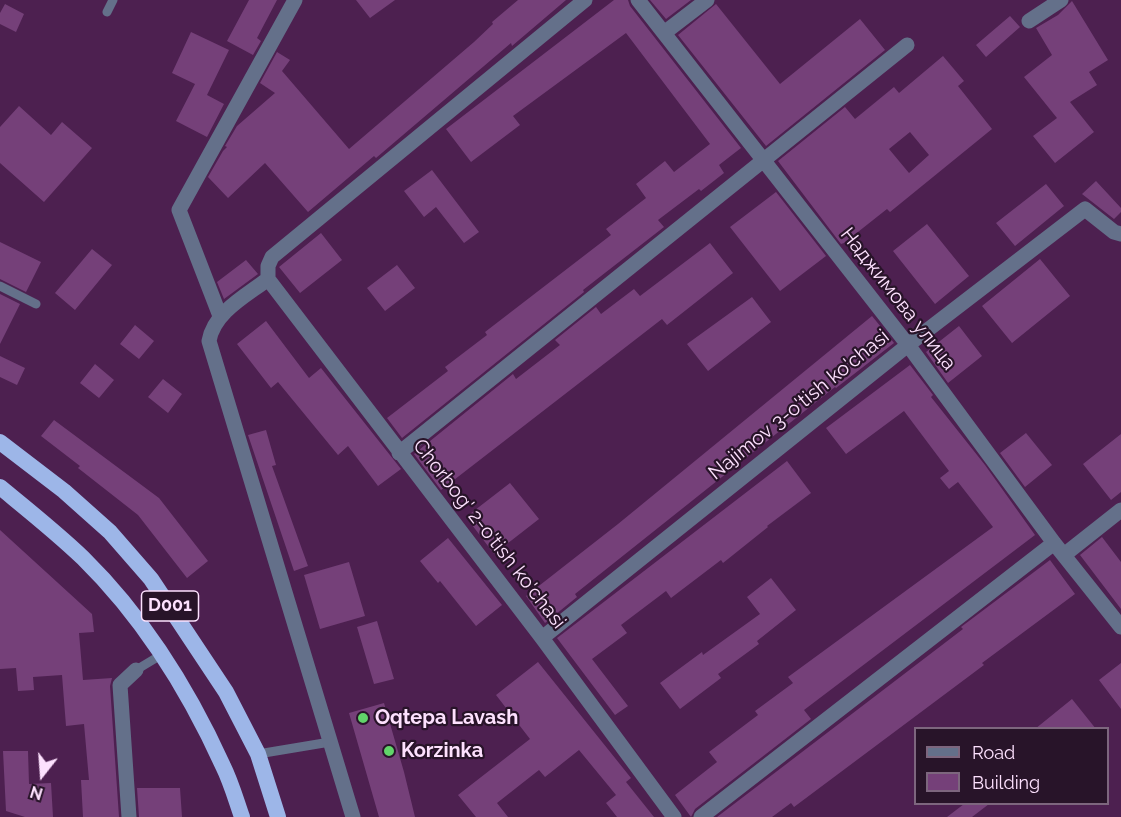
<!DOCTYPE html>
<html>
<head>
<meta charset="utf-8">
<style>
	body { margin:0 }
	#map { position:relative; width:1121px; height:817px; overflow:hidden; background:#4d2050; font-family:Raleway,sans-serif }
	canvas { display:block }
	.legend { position:absolute; left:914px; top:727px; width:195px; height:78px; box-sizing:border-box; background:#281429; border:2px solid #7d667e; margin:0; padding:8px 10px; list-style:none; font-size:18px; color:#fde1fe }
	.legend li { display:flex; align-items:center; gap:12px; height:30px }
	.legend b { width:30px; border:2px solid #7d667e }
	.north { position:absolute; left:12px; top:745px; width:60px; height:60px; -webkit-text-stroke:4px #281429; paint-order:stroke; rotate:197deg; font-size:16px; font-weight:700; line-height:24px; text-align:center; color:#fde1fe }
	.north::after { content:''; display:block; margin:auto; width:21px; height:27px; background:#fde1fe; clip-path:polygon(50% 0,100% 100%,50% 72%,0 100%) }
</style>
</head>
<body>
<div id="map">
<canvas width="1121" height="817"></canvas>
<ul class="legend">
<li><b style="height:8px;background:#64708a"></b>Road</li>
<li><b style="height:16px;background:#754079"></b>Building</li>
</ul>
<div class="north">N</div>
</div>
<script>
const c = document.querySelector('canvas').getContext('2d');
c.lineJoin = 'round';
function paint(path, color) {
  c.fillStyle = color;
  c.fill(path, 'evenodd');
}
function trace(path, color, width, dash) {
  c.strokeStyle = color;
  c.lineWidth = width;
  c.lineCap = dash ? 'butt' : 'round';
  c.setLineDash(dash || []);
  c.stroke(path);
}
function drawText(font, color, halo, rows, align = 'center') {
  c.font = font + ' Raleway,sans-serif';
  c.lineWidth = 4.5;
  c.setLineDash([]);
  c.textBaseline = 'middle';
  c.strokeStyle = halo;
  c.fillStyle = color;
  for (const [text, x, y, turn = 0] of rows) {
    c.save();
    c.translate(x, y);
    c.rotate((+turn || 0) * Math.PI / 180);
    c.textAlign = isNaN(turn) ? turn : align;
    if (halo) c.strokeText(text, 0, 0);
    c.fillText(text, 0, 0);
    c.restore();
  }
}
const building = new Path2D(`
	M249,0H277L257,38L261,41L253,55L227,41Z
	M356,0H395L370,18Z
	M518,0H566L512,46L511,43L376,158L374,156L308,212L265,163L228,198L208,177L223,151L227,147L225,146L237,126L275,93L260,83L277,52L290,60L282,71L349,149L474,42L493,24L492,22Z
	M614,0H628L630,6L741,148L719,165L724,173L701,191L699,189L658,220L664,227L583,290L584,292L402,438L387,418L448,371L445,367L487,335L485,332L611,235L606,229L646,198L636,184L665,161L674,172L710,144L626,33L513,116L520,125L471,162L446,129Z
	M650,0H691L666,19Z
	M1072,1L1108,60L1089,72L1097,85L1070,102L1094,132L1055,163L1033,136L1057,118L1024,77L1052,55L1036,28L1058,15Z
	M5,4L24,14L16,32L0,24V13Z
	M716,4L780,84L860,19L885,50L766,146L678,35Z
	M1010,16L1020,27L986,57L976,45Z
	M191,32L229,50L207,95L224,104L207,137L176,121L195,84L172,73Z
	M943,56L964,81L958,86L992,129L890,212L887,209L844,243L841,244L778,161L845,107L855,119L894,87L899,93ZM910,132L929,155L909,173L889,149Z
	M19,106L51,135L62,122L92,148L44,202L0,163V127Z
	M432,170L479,232L464,243L436,207L424,217L404,191Z
	M1096,181L1121,208V212L1114,219L1082,194Z
	M1046,184L1064,206L1015,246L996,223Z
	M776,192L826,256L780,291L730,227Z
	M927,224L969,276L935,304L893,251Z
	M321,233L342,260L300,293L279,267Z
	M0,242L41,262L26,292L0,279Z
	M710,243L733,273L667,325L662,319L441,490L414,454L513,374L516,379L560,345L555,340L596,307L601,314L634,289L640,296Z
	M92,249L112,265L75,310L55,293Z
	M1040,259L1070,296L1012,343L982,306Z
	M246,260L258,274L224,299L217,282Z
	M397,265L415,288L385,311L367,288Z
	M0,294L20,304L0,344Z
	M752,297L771,322L708,371L687,344Z
	M872,316L894,343L836,388L835,387L575,594L577,597L545,623L526,596L618,524Z
	M266,321L309,378L321,368L401,469L378,486L348,446L338,455L278,382L271,388L237,344Z
	M135,325L154,341L139,359L120,344Z
	M959,326L982,356L948,383L926,352Z
	M0,356L25,368L17,385L0,377Z
	M95,364L114,380L99,398L80,383Z
	M910,365L933,395L931,397L985,465L1035,535L804,710L811,719L695,809L691,817L675,795L717,762L709,752L758,715L755,711L793,683L788,677L993,527L958,482L949,489L940,478L949,471L904,411L846,454L826,428Z
	M163,379L182,394L168,413L148,397Z
	M54,420L159,498L208,561L187,578L138,515L78,468L80,466L41,436Z
	M266,430L276,465L272,466L308,566L294,571L248,435Z
	M1026,433L1052,465L1025,487L1000,453Z
	M1121,434V492L1111,500L1083,464Z
	M787,461L811,493L767,526L768,527L723,563L721,560L671,598L666,591L621,625L627,633L592,659L628,706L615,715L557,638Z
	M510,483L539,519L494,554L466,517Z
	M0,530L92,614L94,632L79,633L83,680L112,678L110,686L119,817H83L81,780H89L84,724L66,726L62,675L33,677L34,690L18,691L16,668L0,669Z
	M1102,537L1121,562V609L1080,555Z
	M448,538L502,605L476,626L440,581L438,583L420,561Z
	M1050,560L1075,594L982,663L984,665L794,807L791,803L772,817H717L963,629L961,627Z
	M349,562L365,616L320,629L304,575Z
	M771,578L796,610L757,641L759,644L718,674L721,678L680,709L660,683L702,652L703,655L760,614L747,597Z
	M377,621L394,679L374,684L357,627Z
	M538,662L631,778L626,782L654,817H617L606,803L616,795L579,750L545,777L539,770L497,803L508,817H476L458,795L530,739L496,695Z
	M1121,663V709L1099,680Z
	M1072,699L1096,729H1035Z
	M384,703L404,772L415,817H379L349,713Z
	M3,751H28L29,784L51,783L53,817H25L6,811Z
	M137,788H180L182,817H139Z
	M964,804H989L972,817H947Z`);
const service = new Path2D(`
	M107,12L113,0
	M0,286L36,304
	M136,670L161,655
	M258,754L330,742`);
const minor = new Path2D(`
	M638,0L908,345L1054,543L1121,627
	M1029,21L1061,0
	M664,33L707,0
	M268,279L542,638L674,817
	M220,316L179,210L295,0
	M399,453L907,45
	M1064,555L1121,510
	M542,638L908,345L1085,209L1114,232L1121,234
	M129,817L120,685L136,670
	M353,817L209,341C214,312 246,296 268,279V266L272,257L585,0
	M701,817L1054,543`);
const trunk = new Path2D(`
	M0,442L64,491L110,532L151,579L226,692L258,754L278,817
	M0,487C28,510 57,533 83,558C142,616 189,691 223,766C231,782 236,800 242,817`);
const markers = [
	[363,718,6,"#61d46a"],
	[389,751,6,"#61d46a"]
];
const shields = [
	[170,606,57]
];
const shieldNames = [
	["D001",170,606]
];
const streetNames = [
	["Наджимова улица",898,299,52],
	["Najimov 3-o'tish ko'chasi",799,405,-39],
	["Chorbog' 2-o'tish ko'chasi",489,534,52]
];
const poiNames = [
	["Oqtepa Lavash",375,718],
	["Korzinka",401,751]
];
paint(building, '#754079');
trace(service, '#64708a', 9);
trace(minor, '#64708a', 15);
trace(trunk, '#9db6e8', 16);
for (const [x, y, r, color] of markers) {
  const dot = new Path2D();
  dot.arc(x, y, r, 0, 2 * Math.PI);
  c.fillStyle = color;
  c.fill(dot);
  trace(dot, '#281429', 2);
}
for (const [x, y, w] of shields) {
  const box = new Path2D();
  box.roundRect(x - w / 2, y - 15, w, 30, 4.5);
  c.fillStyle = '#281429';
  c.fill(box);
  trace(box, '#fde1fe', 1.5);
}
drawText('bold 18px', '#fde1fe', null, shieldNames);
drawText('20px', '#fde1fe', '#281429', streetNames);
drawText('bold 20px', '#fde1fe', '#281429', poiNames, 'left');
</script>
</body>
</html>
